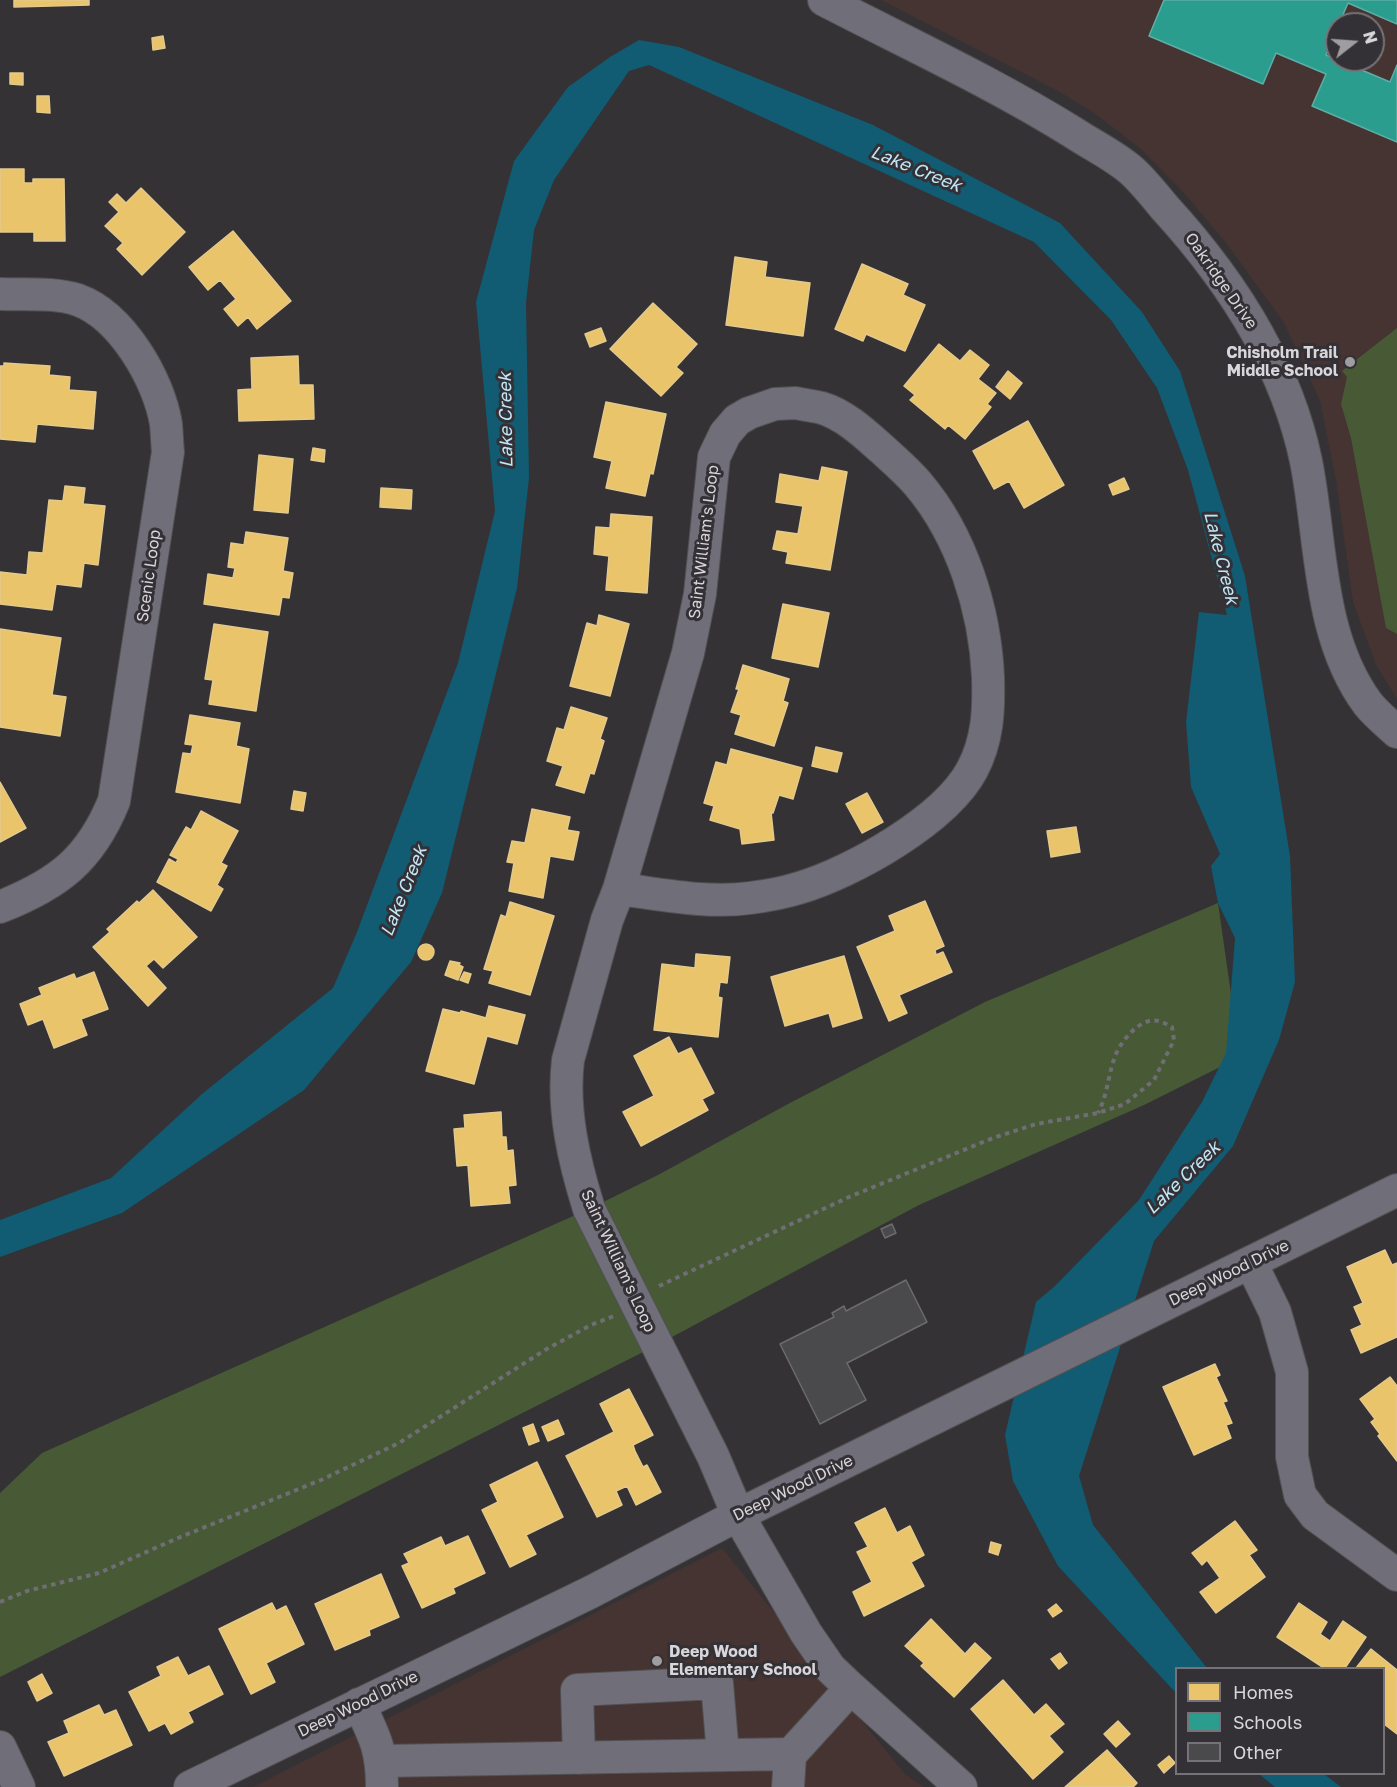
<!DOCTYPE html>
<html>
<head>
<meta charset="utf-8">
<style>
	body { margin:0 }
	#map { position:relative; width:1397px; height:1787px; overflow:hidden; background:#343235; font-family:"Golos Text",sans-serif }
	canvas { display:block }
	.legend { position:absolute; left:1175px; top:1667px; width:210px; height:108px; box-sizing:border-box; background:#343136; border:2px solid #767378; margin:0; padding:8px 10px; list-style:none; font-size:18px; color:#d8d6da }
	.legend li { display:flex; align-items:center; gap:12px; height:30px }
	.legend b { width:30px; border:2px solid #767378 }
	.north { position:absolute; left:1325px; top:12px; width:60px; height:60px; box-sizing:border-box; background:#343136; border:2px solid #767378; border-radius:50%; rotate:73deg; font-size:16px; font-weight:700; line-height:24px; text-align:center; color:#d8d6da }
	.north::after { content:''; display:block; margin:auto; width:21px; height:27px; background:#9f9da0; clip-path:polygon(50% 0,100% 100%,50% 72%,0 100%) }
</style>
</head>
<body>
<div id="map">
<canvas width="1397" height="1787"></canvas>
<ul class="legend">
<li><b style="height:16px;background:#e9c46a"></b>Homes</li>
<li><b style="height:16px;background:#2a9d8f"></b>Schools</li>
<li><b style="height:16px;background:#4a494b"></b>Other</li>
</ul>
<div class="north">N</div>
</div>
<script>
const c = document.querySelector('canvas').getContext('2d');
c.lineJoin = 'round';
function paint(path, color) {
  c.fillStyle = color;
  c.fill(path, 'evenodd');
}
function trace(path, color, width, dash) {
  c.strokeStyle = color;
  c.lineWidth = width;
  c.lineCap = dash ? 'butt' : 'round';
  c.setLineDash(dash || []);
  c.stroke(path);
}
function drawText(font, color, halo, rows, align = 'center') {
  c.font = font + ' "Golos Text",sans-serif';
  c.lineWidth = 6;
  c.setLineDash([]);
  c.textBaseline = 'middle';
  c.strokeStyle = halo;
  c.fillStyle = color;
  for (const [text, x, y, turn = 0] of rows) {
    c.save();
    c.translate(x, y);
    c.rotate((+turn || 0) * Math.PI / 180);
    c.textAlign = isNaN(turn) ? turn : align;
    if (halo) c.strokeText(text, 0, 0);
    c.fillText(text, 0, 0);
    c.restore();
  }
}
const education = new Path2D(`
	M881,0H1397V699L1376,665L1353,602L1336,480L1320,401L1284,323L1227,244L1183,192L1141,149L1094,113L1058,91ZM1337,24H1373V60H1337Z
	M722,1548L905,1774L924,1787H253Z`);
const green = new Path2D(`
	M1397,328V634L1386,628L1351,438L1341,404L1347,377L1342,371Z
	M1218,903L1240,1057L1144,1105L919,1205L657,1345L0,1677V1493L42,1453L589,1209L658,1175L788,1104L985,1002Z`);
const water = new Path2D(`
	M639,40L679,47L873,125L1060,223L1142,312L1180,371L1245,576L1290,856L1295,982L1279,1040L1233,1146L1154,1241L1079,1476L1093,1525L1207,1668H1176V1693L1058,1566L1013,1481L1005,1435L1036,1302L1055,1286L1139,1200L1202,1102L1226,1053L1235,938L1218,903L1211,866L1220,854L1191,787L1186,722L1199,612L1227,615L1188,470L1157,388L1111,320L1034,242L649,65L629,71L554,180L534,230L526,303L529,478L517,588L442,893L411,962L304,1090L122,1213L0,1257V1220L111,1178L202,1094L333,988L357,932L458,663L495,511L476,302L514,161L568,87L610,57Z
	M1259,1774H1324L1341,1787H1275Z`);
const homes = new Path2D(`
	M14,0H89V5L14,7Z
	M163,36L165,48L153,50L152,38Z
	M10,73H23V85L10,84Z
	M37,96H49L50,113L37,112Z
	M0,169H24V183H33V179H64L65,241H34V232H0Z
	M141,188L185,232L142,275L117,249L123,243L105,226L119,212L109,202L117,194L126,203Z
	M233,231L291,301L257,329L248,317L238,326L224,309L236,299L220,280L208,290L189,267Z
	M735,257L767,262L765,277L810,283L803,336L726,325Z
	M862,264L908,284L903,295L925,305L905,351L866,334L863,341L835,329Z
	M653,303L697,344L676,367L683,373L661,396L610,349Z
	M601,328L606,341L590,347L585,334Z
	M939,344L960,361L970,350L989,365L978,379L996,393L987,404L991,407L965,439L948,425L945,429L910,400L915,395L904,386Z
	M298,356L299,385H313L314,419L239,421L238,390L252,389L251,358Z
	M4,363L50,366L49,375L70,377L69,390L96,392L93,429L37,424L35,442L0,439V366H4Z
	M1008,371L1022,383L1010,399L996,387Z
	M606,402L666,414L653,474L650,473L645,496L606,488L612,461L594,457Z
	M1028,421L1064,485L1024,508L1009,481L994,489L973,451Z
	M313,448L325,450L324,462L311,460Z
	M259,455L293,459L288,513L254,510Z
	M822,467L847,472L830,570L786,563L788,552L773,549L777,531L798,534L803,506L776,502L780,474L819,481Z
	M1124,478L1129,489L1113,495L1109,485Z
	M65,486L85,488L83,504L105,506L98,565L84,563L81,587L56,584L52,610L0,604V572L27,575L29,552L43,553L49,500L63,501Z
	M381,488L412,490L411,509L380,507Z
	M611,514L652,517L647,593L606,590L609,556L594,554L596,527L610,528Z
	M246,532L288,538L283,571L293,573L289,598L282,597L279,615L204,604L208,574L233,578L235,568L228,567L231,543L244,545Z
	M783,604L829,613L818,667L772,658Z
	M599,615L629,624L610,696L570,686L587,623L597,626Z
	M214,624L268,632L256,711L209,704L213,680L205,679Z
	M0,629L61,638L52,695L66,697L60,736L0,727Z
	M743,665L789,679L783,701L788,703L774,746L735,734L741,715L731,712L739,689H736Z
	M571,707L607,718L600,739L604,741L594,774L590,773L584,793L556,785L563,766L547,761L557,728L564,730Z
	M190,715L240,723L236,746L249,749L240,803L176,792L183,753L191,754L193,745L185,744Z
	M816,747L842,753L837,772L812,766Z
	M731,749L802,768L793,799L779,795L773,813L771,812L774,840L742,844L740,829L710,820L714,806L704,803L716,762L727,765Z
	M0,782L26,828L0,842Z
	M294,791L306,793L303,811L291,809Z
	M867,793L883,822L862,833L846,804Z
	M532,809L570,817L567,830L579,832L573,860L550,856L543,898L509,891L514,863L507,862L512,841L525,843Z
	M201,811L238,831L221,863L227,866L217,885L223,889L211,911L157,882L169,859L176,863L178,859L170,855L186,827L191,830Z
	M1076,827L1080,852L1051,857L1047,831Z
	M153,890L197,937L163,968L154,959L146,966L166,988L148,1006L93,947L110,932L107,929L137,901L139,903Z
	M925,901L944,946L935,950L936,955L943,952L952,972L899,995L907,1013L889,1021L857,947L895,931L889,916Z
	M510,902L554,916L530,995L489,983L493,971L484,969L501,915L506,917Z
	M418 952a8 8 0 1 1 16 0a8 8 0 1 1-16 0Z
	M696,954L730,957L727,983L720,982L718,997L722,998L718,1037L654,1030L662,964L695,968Z
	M844,956L862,1018L833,1027L829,1013L785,1026L771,977Z
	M450,961L460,963L459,965L463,967L458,980L445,975Z
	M94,972L108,1009L81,1019L87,1035L54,1048L43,1019L28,1025L20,1004L42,995L39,988L74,974L76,979Z
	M464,972L471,974L468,983L460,980Z
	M489,1006L525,1015L517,1044L487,1036L474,1084L426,1071L443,1009L460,1013L461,1011L486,1018Z
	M669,1037L678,1054L691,1048L714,1093L702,1099L708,1110L641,1146L623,1112L654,1096L634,1056Z
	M501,1112L502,1137H506L507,1151L513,1150L516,1185L508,1186L510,1203L471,1206L468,1165L457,1166L454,1129L465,1128L464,1115Z
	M1385,1250L1392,1265L1397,1263V1337L1361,1353L1351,1330L1362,1325L1354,1307L1363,1303L1347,1267Z
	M1215,1364L1220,1375L1216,1377L1227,1401L1223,1402L1232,1423L1226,1425L1231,1438L1194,1455L1163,1387Z
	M1390,1377L1397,1386V1461L1378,1436L1380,1434L1371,1422L1375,1419L1360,1399Z
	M629,1389L653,1435L633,1445L635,1451L643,1467L647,1465L661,1492L636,1505L627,1486L616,1491L622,1505L597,1517L566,1456L614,1432L600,1404Z
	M558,1420L564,1434L548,1441L542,1427Z
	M533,1424L539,1441L529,1445L523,1428Z
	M537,1462L563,1517L526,1535L536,1554L510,1567L482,1510L498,1502L490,1485Z
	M885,1508L897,1533L910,1526L924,1555L911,1562L924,1586L864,1616L853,1592L872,1582L857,1552L868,1547L855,1523Z
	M1235,1521L1257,1550L1249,1555L1265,1577L1216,1613L1200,1592L1220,1578L1207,1560L1202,1565L1192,1553Z
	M468,1536L485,1573L453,1588L455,1593L422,1608L402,1566L409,1563L404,1554L441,1537L445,1546Z
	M991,1542L1001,1545L998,1555L989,1552Z
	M381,1574L399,1617L369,1630L370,1635L335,1650L315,1604Z
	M272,1603L276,1611L286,1606L304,1644L266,1663L275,1682L251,1694L219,1629Z
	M1299,1603L1327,1622L1320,1634L1330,1641L1343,1621L1366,1637L1345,1668H1324L1277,1637Z
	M1056,1604L1062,1611L1053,1617L1048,1610Z
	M931,1619L965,1654L975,1643L991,1658L954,1697L921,1666L924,1663L905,1646Z
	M1371,1649L1397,1670V1734L1384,1724V1668H1356Z
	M1060,1653L1067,1663L1059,1669L1051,1659Z
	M178,1657L188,1676L209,1666L223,1694L188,1712L193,1722L171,1734L165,1723L149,1731L129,1692L161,1676L157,1667Z
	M42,1674L52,1693L37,1701L28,1682Z
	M1003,1680L1034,1715L1046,1704L1064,1724L1049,1736L1063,1752L1033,1779L971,1709Z
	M99,1705L104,1715L116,1710L132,1745L64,1776L48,1742L69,1733L64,1721Z
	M1118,1721L1130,1734L1116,1747L1104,1734Z
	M1107,1750L1137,1783L1133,1787H1065Z
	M1169,1756L1175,1763L1164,1773L1158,1765Z`);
const schools = new Path2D(`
	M1164,0H1397V24L1348,3L1339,24H1337V30L1326,55L1390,82L1397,65V142L1312,106L1326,74L1276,53L1263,84L1149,36Z`);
const building = new Path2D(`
	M892,1224L896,1233L885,1238L881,1229Z
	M906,1280L927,1322L847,1363L866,1400L820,1424L780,1344L834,1317L832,1313L844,1306L846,1311Z`);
const path = new Path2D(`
	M659,1286L849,1197L993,1138L1036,1124L1098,1113L1125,1104L1154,1080L1174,1040L1172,1027C1165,1023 1157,1019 1149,1021C1134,1025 1119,1044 1114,1059C1108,1077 1107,1096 1098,1113
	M0,1602L27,1591L99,1573L178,1538L321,1480L399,1443L545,1350L591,1325L614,1316`);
const minor = new Path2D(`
	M824,0C907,43 994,83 1074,133C1092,145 1115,156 1132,171C1144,182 1155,196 1165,208C1230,279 1286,365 1306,461C1322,541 1317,635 1368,704C1376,714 1387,723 1397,732
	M0,294C25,295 54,292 78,300C122,316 159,380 166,424C167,434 167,443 168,452L114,801C90,860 58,884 0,907
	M796,403C804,405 814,406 822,408C845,415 865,434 882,449C894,460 907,471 918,484C962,536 985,610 988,677C989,710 988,740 972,770C945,820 853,872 799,888C783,893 766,896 750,898C707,904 661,894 619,889L688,653L700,594L714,457L725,434L737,420L749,413L775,404Z
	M619,889L607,920L568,1060C562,1110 574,1161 589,1209L713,1456L738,1515L806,1633L830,1668L851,1688L961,1787
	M1251,1263L1275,1312L1292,1372V1457L1300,1495L1315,1515L1397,1575
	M359,1704C375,1737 382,1750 382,1787
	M0,1747L19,1787
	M579,1758L577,1690L717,1683L723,1755
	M382,1761L791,1754
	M190,1787L591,1592L738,1515L1397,1190
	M788,1787L790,1755L851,1688`);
const markers = [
	[1350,362,6,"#9f9da0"],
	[657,1661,6,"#9f9da0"]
];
const streetNames = [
	["Oakridge Drive",1221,281,55],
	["Saint William's Loop",704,542,-83],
	["Scenic Loop",149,576,-82],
	["Saint William's Loop",618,1261,65],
	["Deep Wood Drive",1229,1273,-26],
	["Deep Wood Drive",793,1488,-26],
	["Deep Wood Drive",358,1704,-26]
];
const poiNames = [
	["Chisholm Trail",1338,353],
	["Middle School",1338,371],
	["Deep Wood",669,1652,"left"],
	["Elementary School",669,1670,"left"]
];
const waterNames = [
	["Lake Creek",916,169,22],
	["Lake Creek",506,420,-91],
	["Lake Creek",1221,558,76],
	["Lake Creek",404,891,-68],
	["Lake Creek",1183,1178,-44]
];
paint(education, '#453431');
paint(green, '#475a35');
paint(water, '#115b73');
paint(homes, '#e9c46a');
trace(homes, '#e4c98c', 1.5);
paint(schools, '#2a9d8f');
trace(schools, '#5eaea6', 1.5);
paint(building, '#4a494b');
trace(building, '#6d6b6e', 1.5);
trace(minor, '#525052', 34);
trace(path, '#706e75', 4, [4.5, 4.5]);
trace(minor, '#706e79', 32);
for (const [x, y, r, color] of markers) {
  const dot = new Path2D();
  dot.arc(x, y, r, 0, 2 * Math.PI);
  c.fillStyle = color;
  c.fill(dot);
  trace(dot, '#343136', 2);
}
drawText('16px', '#d8d6da', '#343136', streetNames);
drawText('bold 16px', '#d8d6da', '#343136', poiNames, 'right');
drawText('italic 18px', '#c1e6f6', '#343136', waterNames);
</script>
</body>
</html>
